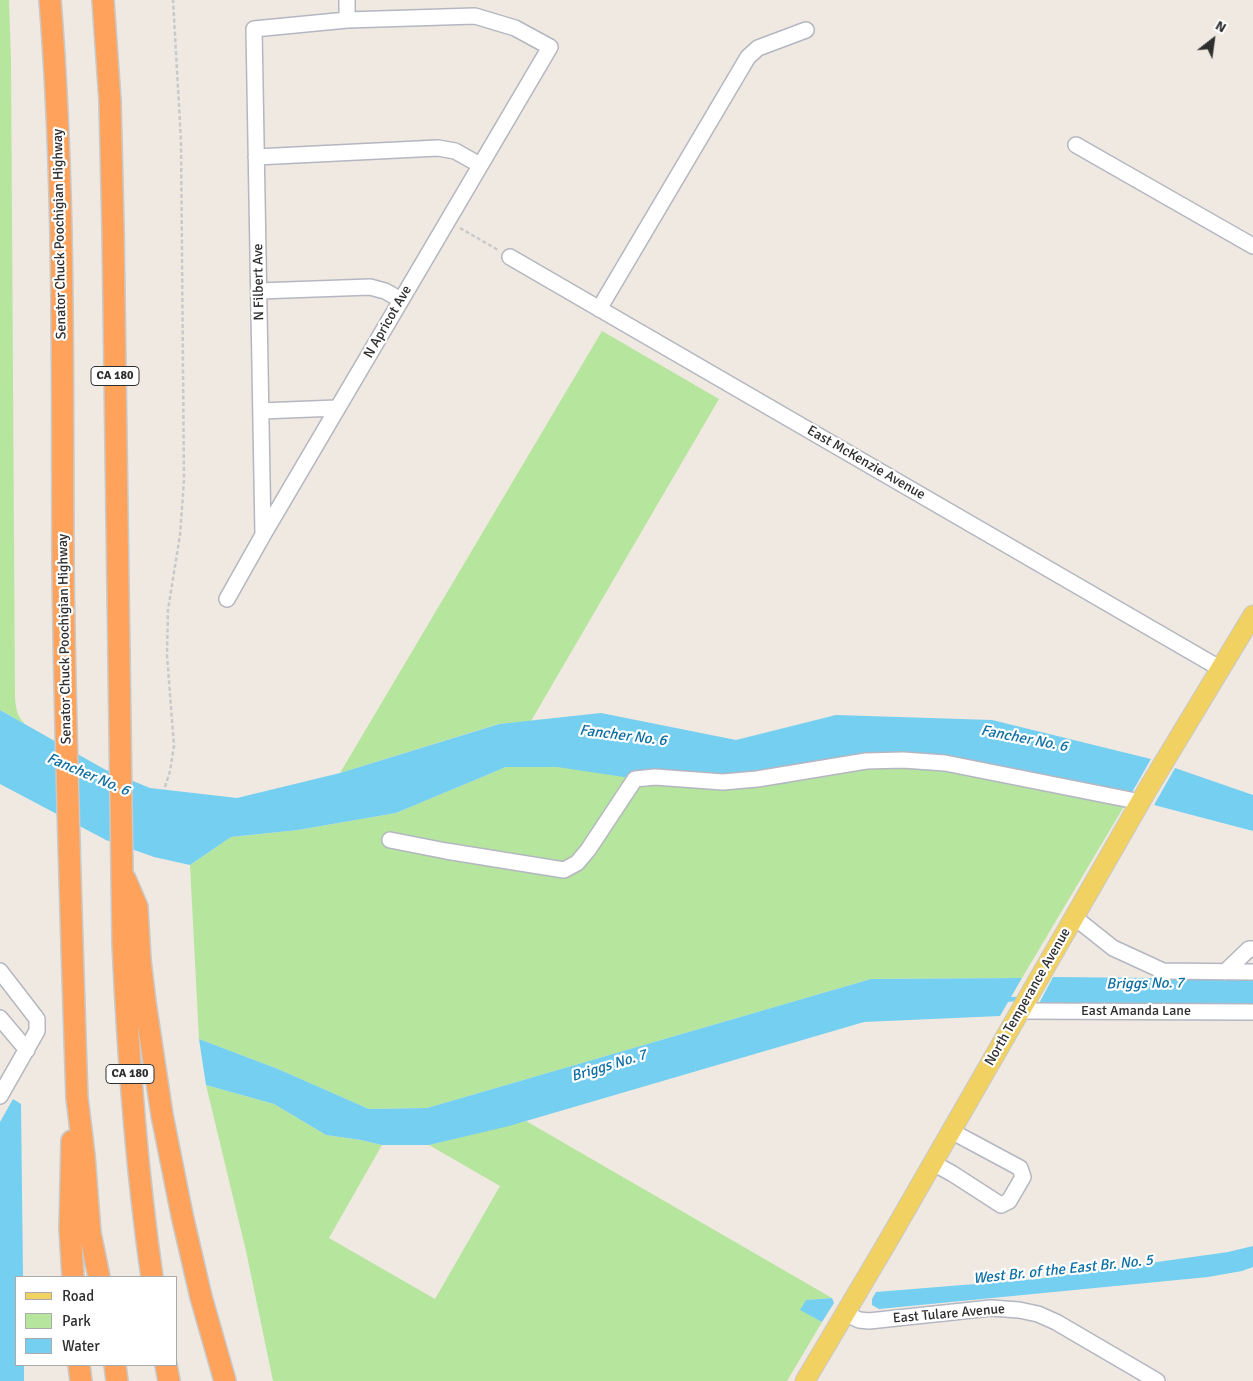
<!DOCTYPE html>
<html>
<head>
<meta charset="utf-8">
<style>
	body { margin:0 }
	#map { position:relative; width:1253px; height:1381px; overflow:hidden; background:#efe9e1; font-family:Signika,sans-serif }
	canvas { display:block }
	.legend { position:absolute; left:15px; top:1276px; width:162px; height:90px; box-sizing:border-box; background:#fff; border:1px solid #ababab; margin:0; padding:6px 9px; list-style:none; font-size:15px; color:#2e2e2e }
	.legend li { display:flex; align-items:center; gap:10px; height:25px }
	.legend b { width:25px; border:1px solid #ababab }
	.north { position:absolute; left:1188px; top:15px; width:50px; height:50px; -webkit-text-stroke:4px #fff; paint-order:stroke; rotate:30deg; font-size:14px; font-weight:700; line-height:20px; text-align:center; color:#2e2e2e }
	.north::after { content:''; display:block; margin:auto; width:18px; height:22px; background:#2e2e2e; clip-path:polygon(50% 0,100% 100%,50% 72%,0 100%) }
</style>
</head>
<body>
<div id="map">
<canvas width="1253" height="1381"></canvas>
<ul class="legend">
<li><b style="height:6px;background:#f2d163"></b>Road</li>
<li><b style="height:14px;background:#b6e59e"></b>Park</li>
<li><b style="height:14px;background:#75cff0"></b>Water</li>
</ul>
<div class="north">N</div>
</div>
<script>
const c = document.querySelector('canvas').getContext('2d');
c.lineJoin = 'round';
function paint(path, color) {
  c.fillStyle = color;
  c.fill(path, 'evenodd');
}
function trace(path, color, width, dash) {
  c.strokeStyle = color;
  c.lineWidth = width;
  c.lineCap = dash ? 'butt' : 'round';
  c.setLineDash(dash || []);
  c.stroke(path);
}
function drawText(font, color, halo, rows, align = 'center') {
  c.font = font + ' Signika,sans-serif';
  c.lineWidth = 4.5;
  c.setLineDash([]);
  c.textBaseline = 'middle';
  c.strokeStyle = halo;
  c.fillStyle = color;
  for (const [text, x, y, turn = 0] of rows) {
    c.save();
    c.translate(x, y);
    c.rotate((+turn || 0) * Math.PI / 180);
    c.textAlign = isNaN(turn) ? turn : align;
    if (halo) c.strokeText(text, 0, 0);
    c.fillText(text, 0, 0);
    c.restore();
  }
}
const green = new Path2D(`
	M0,0H9L11,60L15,698C16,709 17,716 25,724L0,710Z
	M602,331L719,399L531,721L498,724L340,773Z
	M866,764L947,766L1126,803L1022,978L871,979L427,1108L369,1109L278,1069L199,1039L190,865L231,837L298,830L396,813L506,767Z
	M206,1085L274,1104L326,1135L361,1140L382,1145L329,1238L435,1299L500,1186L429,1145L526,1121L832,1298L806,1300L801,1310L822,1322L787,1381H273L246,1251Z`);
const water = new Path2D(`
	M0,710L104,769L150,788L237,798L340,773L499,724L601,713L736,740L836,715L992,720L1151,759L1126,803L947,766L866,764L784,784L716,787L624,777L557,767H506L396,813L298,830L231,837L190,865L154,857L106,840L0,784Z
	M1175,768L1253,795V831L1154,805Z
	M1053,977L1253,979V1012L1034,1013Z
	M1022,978L1000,1016L864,1022L509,1126L429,1145H382L361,1140L326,1135L274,1104L206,1085L199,1039L278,1069L369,1109L427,1108L871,979Z
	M13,1099L21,1104L23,1277H16V1365H24V1381H0V1122Z
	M1253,1246V1267L1242,1271L1208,1277L879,1309L872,1305V1299L876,1292L1037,1279L1228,1252Z
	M832,1298L834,1303L822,1322L800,1310L806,1300Z`);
const stream = new Path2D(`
	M1004,1000L1015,999`);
const path = new Path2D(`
	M460,228L498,250
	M165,787L170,771L174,746L167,655L168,610L180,535L184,480L181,141L173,0`);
const minor = new Path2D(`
	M347,0V20
	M1076,145L1253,246
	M256,157L438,148L455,151L480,165
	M510,257L1221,669
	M259,291L370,287L385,291L401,300
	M599,309L748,57L758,48L806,30
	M261,411L337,408
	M227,599L263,535L550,47L515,28L475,16L347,20L254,29L263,535
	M390,840L446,851L564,870L577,863L588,850L635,779L655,777L723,782L757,779L866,761L903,760L945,763L1141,802
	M1074,917L1113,948L1163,971L1253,972
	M0,971L37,1019V1031L0,1096
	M1225,972L1249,949H1253
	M1020,1011L1253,1012
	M0,1018L27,1050
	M933,1163L953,1174L1001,1205L1009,1201L1023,1177L1020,1168L951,1131
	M845,1313L859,1320L869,1321L991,1308L1019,1310L1038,1314L1056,1322L1157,1381`);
const major = new Path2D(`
	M805,1381L888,1241L1149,787L1253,615`);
const highway = new Path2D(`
	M50,0C65,187 62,375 63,563C65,741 71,920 77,1098L84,1155L90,1233L99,1277
	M103,0L110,101L113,229L123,943C128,1055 136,1166 152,1277
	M125,879L137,907L140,960L145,1002L162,1115L182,1215L201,1297L225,1381
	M72,1141L70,1229L73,1277
	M79,1365L81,1381
	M115,1365L117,1381
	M166,1365L169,1381`);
const shields = [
	[115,376,48],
	[130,1074,48]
];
const shieldNames = [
	["CA 180",115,376],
	["CA 180",130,1074]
];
const streetNames = [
	["Senator Chuck Poochigian Highway",60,234,-91],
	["N Filbert Ave",259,282,-91],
	["N Apricot Ave",388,322,-60],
	["East McKenzie Avenue",866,463,30],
	["Senator Chuck Poochigian Highway",65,639,-91],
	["North Temperance Avenue",1028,997,-60],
	["East Amanda Lane",1136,1011],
	["East Tulare Avenue",949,1314,-5]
];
const waterNames = [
	["Fancher No. 6",623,736,7],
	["Fancher No. 6",1024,739,11],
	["Fancher No. 6",88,775,23],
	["Briggs No. 7",1145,984,-1],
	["Briggs No. 7",609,1066,-17],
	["West Br. of the East Br. No. 5",1063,1270,-6]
];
paint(green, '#b6e59e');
paint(water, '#75cff0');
trace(stream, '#75cff0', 4.5);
trace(minor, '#b4b7c1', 18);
trace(major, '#c9c9c9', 21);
trace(highway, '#c9c9c9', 24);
trace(path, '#c9c9c9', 2.5, [4, 2.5]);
trace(minor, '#fff', 15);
trace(major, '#f2d163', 19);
trace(highway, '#ffa35c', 21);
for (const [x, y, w] of shields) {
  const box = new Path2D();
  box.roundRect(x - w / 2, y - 9.5, w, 19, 4);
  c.fillStyle = '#fff';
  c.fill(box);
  trace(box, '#2e2e2e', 1);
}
drawText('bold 12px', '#2e2e2e', null, shieldNames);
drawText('14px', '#2e2e2e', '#fff', streetNames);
drawText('italic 15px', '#0d6fa3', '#fff', waterNames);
</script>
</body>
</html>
